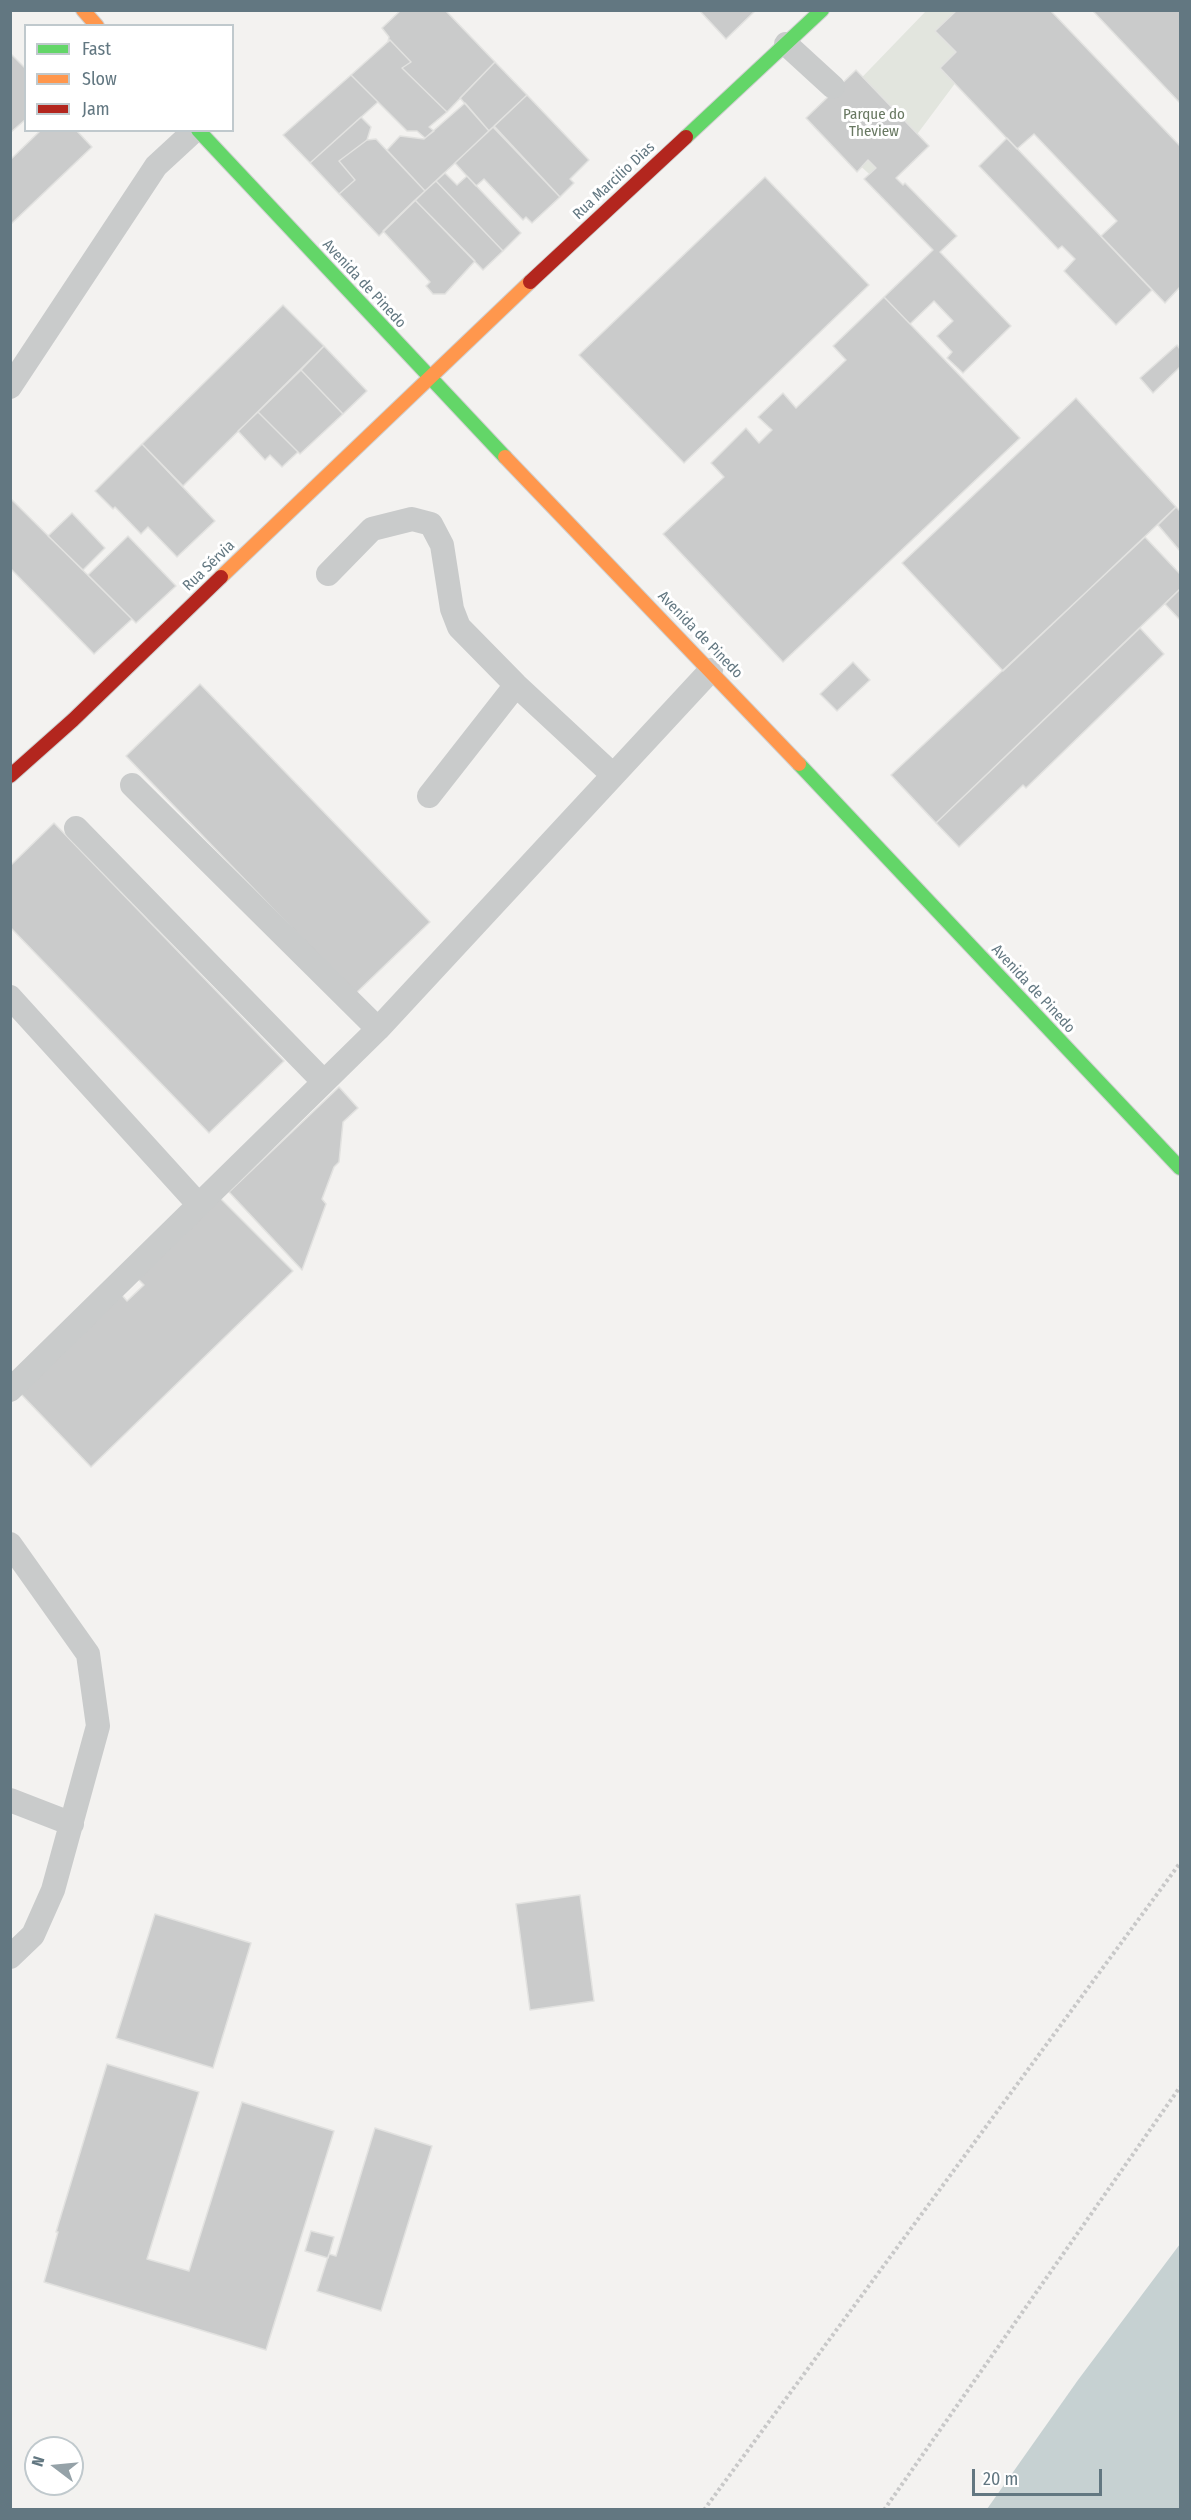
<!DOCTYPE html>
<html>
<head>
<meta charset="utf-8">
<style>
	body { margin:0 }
	#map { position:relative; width:1191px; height:2520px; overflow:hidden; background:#f3f2f0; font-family:"Fira Sans Condensed",sans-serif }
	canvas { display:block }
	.frame { position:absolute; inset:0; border:12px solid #627781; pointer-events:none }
	.legend { position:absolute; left:24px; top:24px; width:210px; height:108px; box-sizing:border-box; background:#fff; border:2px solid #c0c9cd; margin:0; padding:8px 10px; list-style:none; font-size:18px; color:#627781 }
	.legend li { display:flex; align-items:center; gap:12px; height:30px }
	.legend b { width:30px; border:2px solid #c0c9cd }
	.north { position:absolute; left:24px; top:2436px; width:60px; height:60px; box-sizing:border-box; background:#fff; border:2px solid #c0c9cd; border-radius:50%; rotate:286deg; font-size:16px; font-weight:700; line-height:24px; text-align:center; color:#627781 }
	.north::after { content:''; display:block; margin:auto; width:21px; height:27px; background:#95a2a8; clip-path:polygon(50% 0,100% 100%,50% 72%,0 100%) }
	.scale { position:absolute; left:972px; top:2469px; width:130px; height:27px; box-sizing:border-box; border:3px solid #627781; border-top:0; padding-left:8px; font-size:18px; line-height:21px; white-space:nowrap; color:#627781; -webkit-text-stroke:4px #fff; paint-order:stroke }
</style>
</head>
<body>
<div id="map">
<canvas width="1191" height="2520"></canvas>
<div class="frame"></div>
<ul class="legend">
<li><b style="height:8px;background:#63d668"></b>Fast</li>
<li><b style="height:8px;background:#ff974d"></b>Slow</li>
<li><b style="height:8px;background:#b3261e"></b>Jam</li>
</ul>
<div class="north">N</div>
<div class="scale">20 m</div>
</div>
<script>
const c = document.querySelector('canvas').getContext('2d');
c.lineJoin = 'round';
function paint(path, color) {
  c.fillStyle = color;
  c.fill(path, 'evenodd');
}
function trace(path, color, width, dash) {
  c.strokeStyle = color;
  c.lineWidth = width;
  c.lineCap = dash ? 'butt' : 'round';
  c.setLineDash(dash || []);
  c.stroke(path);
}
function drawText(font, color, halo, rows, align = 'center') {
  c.font = font + ' "Fira Sans Condensed",sans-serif';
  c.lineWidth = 6;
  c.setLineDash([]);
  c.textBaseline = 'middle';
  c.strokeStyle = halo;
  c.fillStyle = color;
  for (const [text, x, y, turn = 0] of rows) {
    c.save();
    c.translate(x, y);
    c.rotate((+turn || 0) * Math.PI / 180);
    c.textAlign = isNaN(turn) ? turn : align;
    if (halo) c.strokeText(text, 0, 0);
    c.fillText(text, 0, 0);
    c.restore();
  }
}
const green = new Path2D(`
	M926,11H1009L880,184L816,125Z`);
const water = new Path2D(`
	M1180,2244V2509H987L1078,2380Z`);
const building = new Path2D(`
	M401,10H445L495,62L447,112L402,68L411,62L390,40L388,42L389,37L382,28Z
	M699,10H756L726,39Z
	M957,10H1050L1180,146V287L1165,303L1101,236L1117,221L1034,134L1017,149L940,68L956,52L935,31Z
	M1092,10H1180V103Z
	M390,40L411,62L402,68L447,112L429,127L434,131L425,138L417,131H407L351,75Z
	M10,53L26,69V119L10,133Z
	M495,62L527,95L489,131L460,98Z
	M856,70L929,146L896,178L903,185L905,183L957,236L940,252L1011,326L963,373L947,358L952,352L937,336L953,321L934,301L910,324L884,297L933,250L864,179L876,168L868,160L857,172L806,118Z
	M351,75L378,102L310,163L283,135Z
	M527,95L589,160L570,179L574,183L560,197L494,126Z
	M465,103L489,131L425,191L387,150L400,136L424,139Z
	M361,117L371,127L367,140L339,161L355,180L339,194L310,163Z
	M493,127L560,197L532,223L526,217L523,220L484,179L476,186L455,163Z
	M41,130H76L92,147L10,225V160Z
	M1007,138L1152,290L1116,325L1064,271L1075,259L1062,246L1058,249L979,166Z
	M376,139L425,191L379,236L339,194L355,180L339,161L367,140Z
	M445,173L457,185L467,176L521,233L503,251L436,181Z
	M765,177L869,285L684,463L579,355Z
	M436,181L503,251L483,270L415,200Z
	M415,200L475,261L445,294H433L426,286L430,282L383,231Z
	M884,297L1020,438L783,662L663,534L724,477L711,463L746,428L759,443L772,430L758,417L783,393L796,408L846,360L833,346Z
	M283,305L324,346L183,486L142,444Z
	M1177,345L1180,349V367L1153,393L1140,378Z
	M324,346L367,391L343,414L301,370Z
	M301,370L343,414L300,454L258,412Z
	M1076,398L1176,507L1003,671L902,563Z
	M258,412L298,452L282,467L270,455L265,460L238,431Z
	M142,444L215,521L177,557L148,527L141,534L115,507L113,509L95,491Z
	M10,498L132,619L94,654L10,568Z
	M1176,507L1180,511V551L1158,525Z
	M72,513L105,548L83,570L48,536Z
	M128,536L176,586L136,623L88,575Z
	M1145,537L1180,574V589L936,823L891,775Z
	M1180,589V620L1165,604Z
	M1140,628L1164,654L1026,788L1023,785L959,847L936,823Z
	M853,662L870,680L837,711L820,694Z
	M200,684L430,922L355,994L126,756Z
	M54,823L284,1061L209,1133L10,927V866Z
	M339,1087L358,1108L343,1122L339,1162L334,1167L322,1199L326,1204L302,1270L229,1192Z
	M220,1198L293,1271L91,1467L20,1393L121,1294L127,1301L144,1285L137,1278Z
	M580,1895L594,2001L530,2010L516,1904Z
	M155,1914L251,1943L213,2068L116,2038Z
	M107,2064L199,2092L147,2259L189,2271L242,2102L334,2131L266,2350L44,2282L58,2232H56Z
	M375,2128L432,2146L381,2311L317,2291L329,2254L336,2256Z
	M311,2231L334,2237L328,2258L305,2251Z`);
const path = new Path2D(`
	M704,2510L1180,1863
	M884,2510L1180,2087`);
const lane = new Path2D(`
	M786,44L833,87
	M10,387L156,166L195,130
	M328,574L372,529L412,519L431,524L442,545L452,609L459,627L516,685L613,775
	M132,785L378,1029
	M429,796L516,685
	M76,828L324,1082
	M10,997L199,1205
	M10,1390L378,1029L711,670
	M10,1544L88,1654L98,1726L53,1890L33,1935L10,1957
	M10,1800L72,1824`);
const fast = new Path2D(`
	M198,130L505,457
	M686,137L822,10
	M799,764L1180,1168`);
const slow = new Path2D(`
	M83,10L97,26
	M505,457L799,764
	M221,577L530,282`);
const jam = new Path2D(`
	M530,282L686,137
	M10,776L73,720L221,577`);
const parkNames = [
	["Parque do",874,115],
	["Theview",874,132]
];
const streetNames = [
	["Rua Marcilio Dias",614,181,-43],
	["Avenida de Pinedo",364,284,47],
	["Rua Sérvia",209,566,-44],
	["Avenida de Pinedo",700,635,46],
	["Avenida de Pinedo",1033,989,47]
];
paint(green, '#e2e5de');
paint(water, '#c6d1d2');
paint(building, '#cacbcb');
trace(building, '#e2e2e0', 1.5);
trace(fast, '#cfd0d0', 16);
trace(slow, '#cfd0d0', 16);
trace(jam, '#cfd0d0', 16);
trace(path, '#c8c8c8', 4, [3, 3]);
trace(lane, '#c9cbcb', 24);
trace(fast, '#63d668', 14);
trace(slow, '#ff974d', 14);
trace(jam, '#b3261e', 14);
drawText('15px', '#687861', '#fff', parkNames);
drawText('15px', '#627781', '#fff', streetNames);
</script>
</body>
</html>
